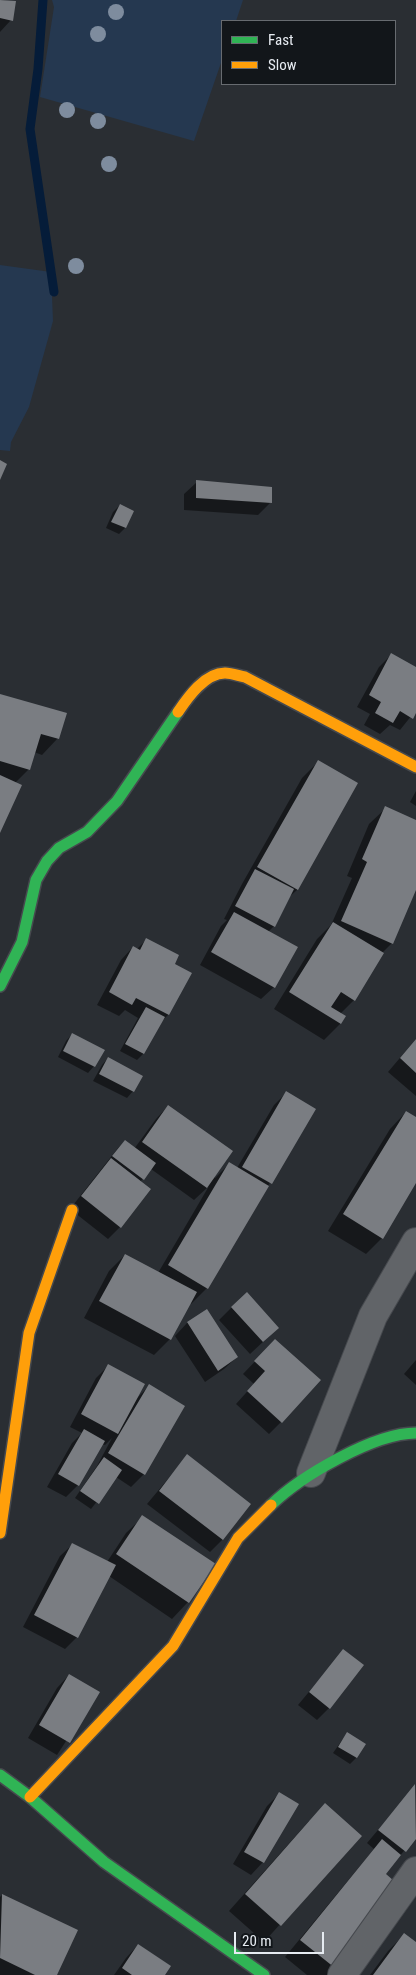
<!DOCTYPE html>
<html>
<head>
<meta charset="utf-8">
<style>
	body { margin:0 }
	#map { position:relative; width:416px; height:1975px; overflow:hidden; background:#2a2e33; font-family:"Roboto Condensed",sans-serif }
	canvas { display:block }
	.legend { position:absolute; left:221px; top:20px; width:175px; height:65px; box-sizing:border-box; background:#12161a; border:1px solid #676b70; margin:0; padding:6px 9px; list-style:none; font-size:15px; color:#e6ebf1 }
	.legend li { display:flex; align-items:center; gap:10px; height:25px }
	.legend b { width:25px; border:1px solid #676b70 }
	.scale { position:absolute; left:234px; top:1932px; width:90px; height:22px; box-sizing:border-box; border:2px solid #e6ebf1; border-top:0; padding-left:6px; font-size:15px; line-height:18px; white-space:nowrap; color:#e6ebf1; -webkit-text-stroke:4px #12161a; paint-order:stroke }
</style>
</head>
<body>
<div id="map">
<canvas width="416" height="1975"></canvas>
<ul class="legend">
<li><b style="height:6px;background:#30b455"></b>Fast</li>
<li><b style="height:6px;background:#ff9f0a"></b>Slow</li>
</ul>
<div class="scale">20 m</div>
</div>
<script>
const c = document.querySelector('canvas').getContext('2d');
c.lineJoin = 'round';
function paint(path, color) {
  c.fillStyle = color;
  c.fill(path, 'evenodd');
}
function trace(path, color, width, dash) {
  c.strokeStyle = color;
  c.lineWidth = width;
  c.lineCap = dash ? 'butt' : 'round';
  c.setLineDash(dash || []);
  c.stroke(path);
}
const green = new Path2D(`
	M52,0H243L236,21H222V60L194,141L40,97L54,7Z
	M0,265L51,272L53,321L29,407L11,442L10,451L0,450Z`);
const shadow = new Path2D(`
	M0,0L15,2L11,20L0,32Z
	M197,482L270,503L258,515L184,510V494Z
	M120,505L125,528L119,534L106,528L113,512Z
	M391,655L416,668V710L400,730L390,725L380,734L364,725L370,714L357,707L379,667Z
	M0,695L58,738L42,755L34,752L29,769L15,783L0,830Z
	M318,762L357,784L297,890L288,898L274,926L268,932L274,987L261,999L200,965L221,926L227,920L224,919L242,884L302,778Z
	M416,791V806L410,802Z
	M386,808L416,821V887L392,943L382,953L354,1000L340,1014L344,1017L340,1024L324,1040L274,1009L317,939L331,925L352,878L347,876L369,824Z
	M147,939L173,964L190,973L168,1015L160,1023L143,1054L137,1060L120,1051L138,1018L125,1010L119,1016L97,1005L121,960L133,947L137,949Z
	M72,1034L94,1066L88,1073L58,1057L66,1041Z
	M416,1039V1096L388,1072Z
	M108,1058L133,1091L127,1098L93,1081L102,1065Z
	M286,1093L314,1109L207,1288L191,1304L189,1303L170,1339L154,1355L84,1318L109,1271L125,1255L158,1273L209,1186L194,1200L151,1169L140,1182L120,1227L108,1239L70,1209L118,1148L125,1141L134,1149L156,1119L168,1106L215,1178L229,1164L237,1168L274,1105Z
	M406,1112L416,1119V1181L382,1238L366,1254L328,1231L390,1129Z
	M232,1307L265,1340L250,1354L219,1320Z
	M206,1311L237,1357L224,1369L205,1382L175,1336L187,1323Z
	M263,1353L281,1422L269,1434L236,1404L254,1384L243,1374Z
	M416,1360V1385L404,1374Z
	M108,1366L136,1399L149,1386L184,1407L144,1474L131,1487L116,1477L91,1509L75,1498L97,1466L112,1438L105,1445L102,1444L78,1485L66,1497L47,1487L72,1443L82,1433L70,1427L96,1378Z
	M187,1456L223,1539L210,1552L147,1504Z
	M143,1517L188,1602L172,1619L109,1576L77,1637L65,1649L23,1627L60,1556L73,1544L107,1562L126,1533Z
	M343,1651L329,1708L317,1720L298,1705Z
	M69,1675L98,1692L57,1755L28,1738L57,1688Z
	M347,1733L356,1758L350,1764L333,1753Z
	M415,1786L416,1837L384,1874L334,1968L327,1975H307L285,1957L374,1849L367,1843Z
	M279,1794L263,1862L251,1875L233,1864L267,1806Z
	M309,1821L360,1836L264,1942L229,1911Z
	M2,1895L55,1975H0V1897Z
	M404,1935L416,1944V1975H370L388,1951Z
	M138,1945L164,1975H114L126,1958Z`);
const stream = new Path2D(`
	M43,0L38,69L30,129L54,292`);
const building = new Path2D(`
	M0,0L16,1L13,21L0,18Z
	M0,460L7,464L0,480Z
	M196,480L272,487V503L196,498Z
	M120,504L134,511L126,528L111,522Z
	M391,653L416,667V713L413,719L400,711L393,723L375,713L381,702L369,695Z
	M0,694L67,713L59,739L41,734L30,770L0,761Z
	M318,760L358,783L298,890L257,867Z
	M0,775L22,785L0,833Z
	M385,806L416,820V890L393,944L341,921L367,862L362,859Z
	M255,869L294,889L275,927L235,906Z
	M234,912L298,947L275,988L211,952Z
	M333,922L384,953L355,1001L341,992L331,1007L346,1016L341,1024L289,992Z
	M146,938L179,955L175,964L192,973L169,1015L136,998L132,1005L109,992L133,946L140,950Z
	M146,1007L165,1017L144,1054L125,1044Z
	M72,1033L105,1050L95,1067L63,1051Z
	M416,1039V1073L400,1058Z
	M108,1057L143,1076L134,1092L99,1074Z
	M286,1091L316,1109L272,1184L242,1167Z
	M168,1105L233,1151L207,1188L142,1142Z
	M406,1111L416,1117V1183L383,1239L343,1214Z
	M125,1140L156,1163L144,1180L112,1156Z
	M111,1158L151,1189L121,1228L81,1196Z
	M229,1162L269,1186L208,1289L168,1265Z
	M125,1254L197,1292L171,1340L99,1301Z
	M247,1292L279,1328L263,1342L231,1307Z
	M207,1309L238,1357L218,1371L187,1322Z
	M275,1339L321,1380L282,1423L247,1391L265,1371L254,1361Z
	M108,1364L145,1384L118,1434L81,1414Z
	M149,1384L185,1406L145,1475L108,1453Z
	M84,1429L105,1441L79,1486L58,1474Z
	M187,1454L251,1504L223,1540L159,1491Z
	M104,1457L122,1470L99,1504L80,1491Z
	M142,1515L216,1564L189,1603L116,1554Z
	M72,1543L116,1565L78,1638L34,1615Z
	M343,1649L364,1665L330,1709L309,1692Z
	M69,1674L100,1692L70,1743L39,1725Z
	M347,1732L366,1744L357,1758L338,1747Z
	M415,1784L416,1839L406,1852L378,1830Z
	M279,1792L299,1804L264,1863L244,1852Z
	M325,1803L362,1836L281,1926L245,1894Z
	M382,1839L401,1855L386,1874L401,1887L335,1968L300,1940Z
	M2,1894L78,1930L57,1975H35L0,1958Z
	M404,1933L416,1942V1975H373Z
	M138,1944L171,1966L165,1975H132L122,1968Z`);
const street = new Path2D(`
	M311,1473L373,1316L416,1242
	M342,1975L416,1871`);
const fast = new Path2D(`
	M0,986L22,942L36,880L47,861L59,848L87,832L117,801L178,712
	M271,1505C301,1476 374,1433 416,1433
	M0,1775L30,1797L104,1862L264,1975`);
const slow = new Path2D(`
	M178,712C188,697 205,673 225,673C232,673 239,676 245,677L416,767
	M0,1533L29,1333L72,1210
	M30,1797L173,1646L238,1538L271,1505`);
const trees = [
	[116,12],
	[98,34],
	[67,110],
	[98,121],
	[109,164],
	[76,266]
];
paint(green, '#253850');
paint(shadow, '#0007');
trace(stream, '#051c39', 9);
paint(building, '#7a7d82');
trace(street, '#46494e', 30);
trace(fast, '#46494e', 14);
trace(slow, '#46494e', 14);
trace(street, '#616468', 28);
trace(fast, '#30b455', 11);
trace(slow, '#ff9f0a', 11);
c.fillStyle = '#7e8c9e';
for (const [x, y] of trees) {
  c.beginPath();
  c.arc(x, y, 8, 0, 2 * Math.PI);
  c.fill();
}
</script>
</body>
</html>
